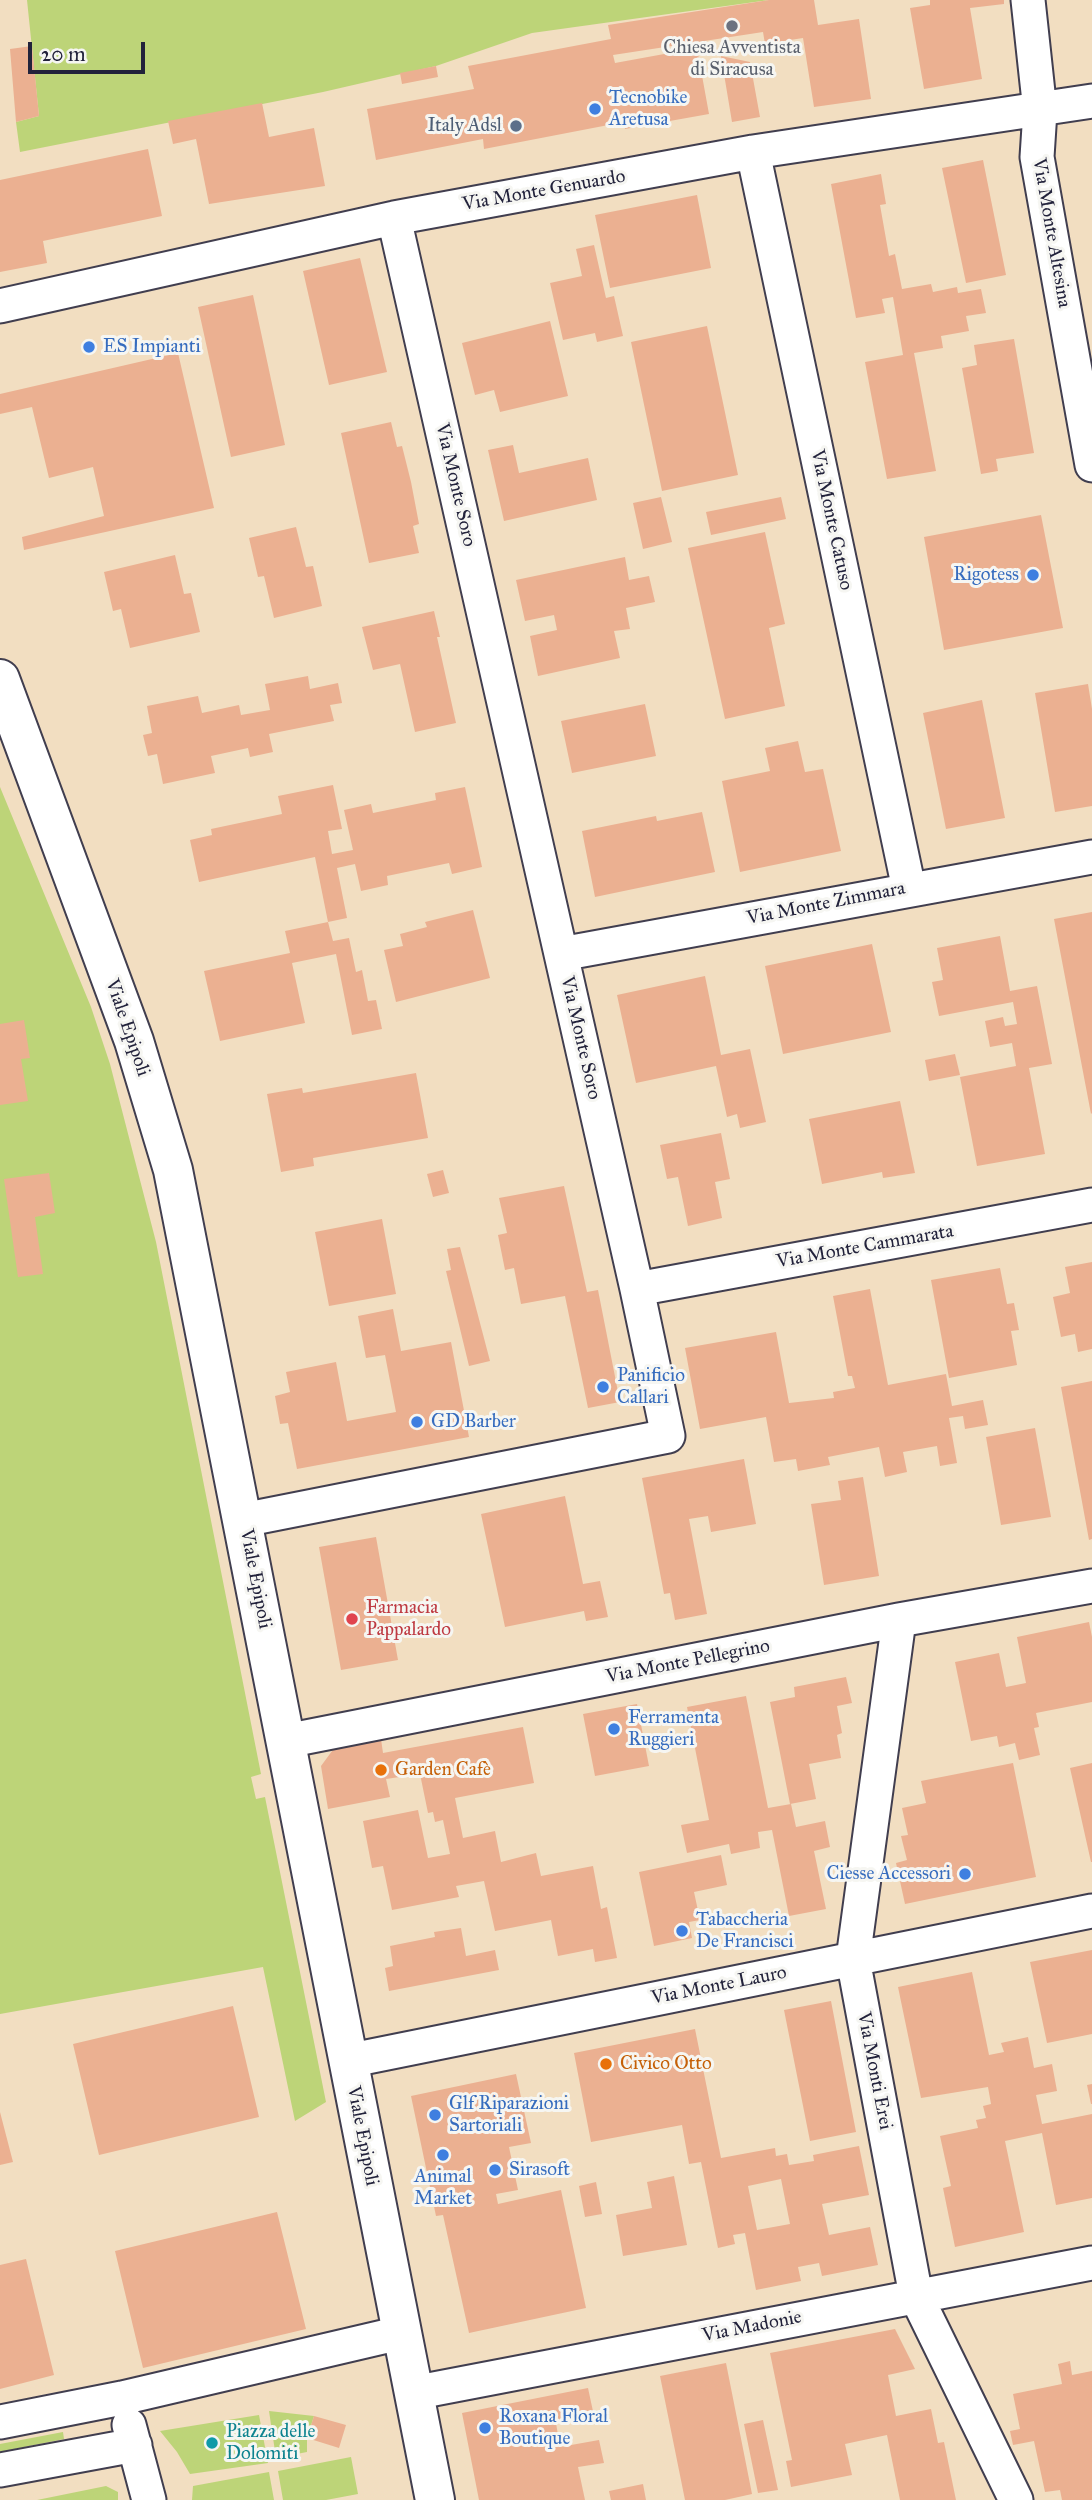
<!DOCTYPE html>
<html>
<head>
<meta charset="utf-8">
<style>
	body { margin:0 }
	#map { position:relative; width:1092px; height:2500px; overflow:hidden; background:#f2dec1; font-family:"IM FELL Great Primer",serif }
	canvas { display:block }
	.scale { position:absolute; left:28px; top:42px; width:117px; height:32px; box-sizing:border-box; border:4px solid #22223b; border-top:0; padding-left:9px; font-size:21px; line-height:24px; white-space:nowrap; color:#22223b; -webkit-text-stroke:5px #f6f6f2; paint-order:stroke }
</style>
</head>
<body>
<div id="map">
<canvas width="1092" height="2500"></canvas>
<div class="scale">20 m</div>
</div>
<script>
const c = document.querySelector('canvas').getContext('2d');
c.lineJoin = 'round';
function paint(path, color) {
  c.fillStyle = color;
  c.fill(path, 'evenodd');
}
function trace(path, color, width, dash) {
  c.strokeStyle = color;
  c.lineWidth = width;
  c.lineCap = dash ? 'butt' : 'round';
  c.setLineDash(dash || []);
  c.stroke(path);
}
function drawText(font, color, halo, rows, align = 'center') {
  c.font = font + ' "IM FELL Great Primer",serif';
  c.lineWidth = 6;
  c.setLineDash([]);
  c.textBaseline = 'middle';
  c.strokeStyle = halo;
  c.fillStyle = color;
  for (const [text, x, y, turn = 0] of rows) {
    c.save();
    c.translate(x, y);
    c.rotate((+turn || 0) * Math.PI / 180);
    c.textAlign = isNaN(turn) ? turn : align;
    if (halo) c.strokeText(text, 0, 0);
    c.fillText(text, 0, 0);
    c.restore();
  }
}
const green = new Path2D(`
	M27,0H769L532,33L436,66L323,92L20,152L16,122L39,116Z
	M0,787L91,1007L110,1064L156,1242L261,1774L251,1777L256,1799L265,1797L326,2102L295,2121L263,1967L0,2014Z
	M269,2411L314,2416L307,2438V2452L276,2458Z
	M259,2415L268,2463L190,2474L177,2452L160,2431Z
	M63,2432L64,2439L0,2452V2444Z
	M351,2457L358,2494L326,2500H283L278,2471Z
	M269,2472L274,2500H192L193,2486Z
	M106,2486L118,2492V2500H37Z`);
const building = new Path2D(`
	M769,0H814L818,25L859,19L871,99L814,107L803,38L765,44L763,32L613,55L615,63L697,48L709,114L625,129L624,122L484,149L483,139L376,160L367,109L474,89L468,66L611,39L608,25Z
	M930,0H1004V4L970,8L982,79L924,89L910,8L930,5Z
	M32,46L39,116L16,122L10,49Z
	M721,56L750,62L760,117L732,122Z
	M436,66L438,77L402,84L400,73Z
	M262,103L269,137L314,128L325,186L209,204L196,139L173,144L168,121Z
	M148,149L162,216L43,241L47,263L0,272V180Z
	M983,160L1006,275L966,283L942,168Z
	M881,174L886,204L880,205L889,256L895,254L902,289L931,284L933,292L957,287L958,293L981,289L986,313L966,316L969,331L941,336L943,348L914,353L936,471L887,479L865,362L903,355L893,297L882,299L885,313L856,318L831,184Z
	M697,195L711,268L610,288L595,215Z
	M594,245L606,298L614,296L623,336L597,342L595,333L563,340L550,283L582,276L576,249Z
	M360,258L387,372L329,385L303,271Z
	M253,295L285,445L231,457L198,307Z
	M550,321L568,396L500,412L494,390L475,395L462,343Z
	M707,326L738,475L662,491L631,342Z
	M1014,339L1034,453L996,459L998,471L981,474L962,368L977,365L974,345Z
	M178,353L214,508L24,550L22,537L104,516L93,467L49,478L32,407L0,414V394Z
	M391,422L397,447L402,446L411,482L419,524L413,526L419,553L369,563L341,433Z
	M513,445L519,473L588,458L597,500L504,521L488,450Z
	M661,497L672,542L643,549L633,503Z
	M781,497L786,519L711,535L706,512Z
	M1041,515L1063,628L944,650L924,537Z
	M296,527L306,567L313,566L322,606L274,618L264,576L258,577L249,538Z
	M765,532L785,624L769,628L785,706L725,719L688,548Z
	M175,555L184,594L191,593L200,632L130,648L121,609L113,611L104,572Z
	M625,557L629,580L649,576L655,602L626,608L630,629L614,631L620,658L538,676L530,636L557,630L554,615L525,621L516,580Z
	M434,611L440,637H437L456,723L415,732L400,664L373,670L362,627Z
	M308,676L310,689L338,683L342,703L330,705L334,721L269,734L273,752L250,757L248,748L211,756L215,773L163,784L157,754L148,756L143,735L152,733L147,706L198,696L202,713L239,705L241,715L270,710L265,684Z
	M1088,684L1092,709V806L1055,812L1035,693Z
	M982,700L1005,818L946,829L923,713Z
	M645,704L656,756L572,773L561,721Z
	M798,741L805,772L823,769L841,851L740,872L722,781L770,771L765,748Z
	M333,785L342,829L328,831L332,854L353,850L344,810L371,804L373,813L436,800L435,793L465,787L482,867L452,874L449,863L387,876L388,885L361,891L355,864L337,868L347,918L328,922L333,941L349,938L356,972L362,970L368,1001L376,1000L382,1029L352,1035L336,954L292,963L305,1023L220,1041L204,971L290,953L285,931L328,922L315,857L199,882L190,840L212,835L211,829L282,814L278,796Z
	M702,812L715,872L595,897L582,831L656,816L657,821Z
	M473,910L490,978L396,1002L384,950L403,946L400,934L427,927L425,922Z
	M1092,912V1113L1091,1114L1054,919Z
	M1000,936L1010,991L1037,986L1052,1064L1029,1068L1045,1154L977,1166L960,1077L1016,1066L1012,1043L990,1047L985,1021L1003,1017L1005,1026L1017,1024L1013,1002L939,1016L932,982L943,980L937,948Z
	M872,944L891,1032L783,1054L765,966Z
	M705,976L721,1055L750,1049L766,1122L740,1128L737,1114L727,1117L716,1066L636,1083L617,995Z
	M24,1020L30,1058L21,1059L28,1101L0,1105V1024Z
	M955,1054L960,1075L929,1081L925,1060Z
	M416,1073L428,1138L313,1158L314,1166L281,1172L267,1094L302,1088L303,1093Z
	M900,1101L915,1173L883,1178L882,1172L822,1184L809,1119Z
	M721,1133L730,1179L715,1182L722,1218L688,1226L678,1177L667,1179L660,1145Z
	M443,1170L449,1193L433,1197L427,1174Z
	M49,1173L55,1213L35,1217L43,1274L18,1277L4,1179Z
	M564,1186L587,1292L598,1290L620,1402L588,1408L565,1296L521,1304L514,1268L505,1270L498,1235L507,1233L499,1198Z
	M382,1219L396,1294L329,1306L315,1232Z
	M460,1247L490,1361L469,1366L446,1271L451,1270L447,1249Z
	M1092,1262V1349L1078,1352L1075,1334L1061,1337L1053,1297L1070,1293L1065,1267Z
	M1000,1268L1007,1304L1014,1303L1019,1330L1011,1331L1017,1365L949,1378L931,1280Z
	M870,1289L888,1385L946,1374L952,1406L983,1400L988,1425L965,1429L963,1416L949,1418L957,1463L940,1466L937,1446L903,1452L907,1472L885,1477L879,1447L828,1457L830,1465L798,1471L796,1459L774,1462L766,1417L700,1429L685,1348L776,1332L789,1403L834,1398L833,1392L855,1388L852,1376H848L833,1296Z
	M393,1309L401,1351L451,1342L469,1437L297,1469L288,1423L280,1424L275,1396L290,1392L286,1372L336,1362L347,1421L396,1412L385,1355L366,1358L358,1316Z
	M1092,1381V1539L1089,1540L1061,1387Z
	M1035,1428L1051,1517L1001,1525L986,1437Z
	M744,1459L756,1524L711,1532L708,1516L689,1519L707,1614L675,1620L670,1593L664,1594L642,1478Z
	M863,1477L879,1576L824,1585L811,1504L841,1500L838,1481Z
	M565,1496L583,1584L600,1581L608,1617L586,1621L584,1611L505,1627L481,1514Z
	M376,1537L398,1660L341,1670L319,1547Z
	M1089,1622L1092,1637V1702L1036,1713L1039,1727L1034,1728L1040,1755L1019,1760L1015,1743L999,1747L997,1736L971,1741L955,1662L999,1653L1006,1687L1026,1683L1017,1637Z
	M846,1677L852,1703L837,1706L842,1733L837,1735L841,1758L809,1764L816,1799L790,1804L770,1702L795,1697L794,1687Z
	M746,1696L768,1808L791,1804L796,1827L825,1821L830,1847L814,1851L826,1909L789,1916L772,1830L758,1832L760,1848L731,1854L729,1844L687,1853L681,1825L709,1820L687,1707Z
	M637,1704L649,1766L595,1776L583,1714Z
	M523,1727L534,1783L455,1798L463,1838L495,1831L501,1862L536,1853L541,1876L593,1866L601,1909L607,1907L617,1958L595,1962L593,1949L558,1956L551,1920L495,1931L484,1881L456,1886L459,1897L392,1910L383,1866L372,1868L363,1821L418,1810L428,1858L450,1854L443,1820L435,1822L433,1812L428,1813L420,1774L386,1779L390,1797L328,1809L321,1766L335,1747L381,1739L383,1753Z
	M1013,1763L1036,1877L905,1904L896,1863L907,1860L901,1836L908,1835L902,1808L926,1803L921,1781Z
	M1092,1763V1862H1091L1070,1768Z
	M721,1855L727,1885L694,1892L700,1920L689,1922L692,1938L654,1946L639,1872Z
	M461,1928L466,1956L495,1950L499,1970L389,1991L385,1968L393,1966L390,1946L435,1937L434,1932Z
	M1092,1950V2034L1047,2043L1030,1962Z
	M972,1972L989,2055L1004,2052L1001,2043L1028,2037L1034,2068L1052,2064L1057,2091L1036,2095L1042,2124L1092,2114V2198L1056,2205L1042,2133L1005,2141L1024,2232L955,2247L943,2188L951,2186L940,2136L978,2128L976,2120L986,2118L983,2106L991,2104L988,2087L921,2098L898,1987Z
	M831,2001L856,2132L810,2141L784,2010Z
	M233,2006L259,2117L99,2155L73,2044Z
	M695,2029L721,2158L775,2148L776,2156L787,2154L789,2165L814,2161L813,2155L859,2146L869,2195L822,2204L829,2235L870,2227L878,2265L822,2276L819,2263L798,2267L801,2281L756,2290L745,2233L733,2235L735,2244L718,2248L701,2162L689,2164L682,2125L591,2142L574,2053ZM781,2179L790,2224L757,2230L748,2186Z
	M516,2074L531,2143L509,2147L518,2190L496,2194L498,2204L561,2190L586,2308L469,2333L443,2215L436,2216L411,2096Z
	M1092,2084V2104H1091L1087,2085Z
	M0,2112L13,2162L0,2165Z
	M674,2176L687,2245L623,2256L616,2215L652,2208L647,2182Z
	M596,2182L602,2214L585,2217L579,2186Z
	M277,2212L306,2329L143,2368L115,2251Z
	M26,2259L54,2375L0,2389V2265Z
	M895,2329L915,2369L888,2375L896,2416L931,2409L938,2443L944,2442L956,2500H900L887,2435L845,2444L852,2475L791,2487L786,2461L792,2460L770,2353Z
	M1070,2361L1072,2375L1092,2371V2500H1062L1060,2490L1045,2492L1034,2441L1013,2445L1010,2431L1020,2429L1013,2394L1062,2384L1058,2364Z
	M726,2363L752,2494L725,2500H685L660,2376Z
	M588,2388L594,2416L556,2423L560,2447L599,2440L604,2463L578,2467L585,2500H479L462,2413Z
	M314,2416L346,2425L339,2448L307,2438Z
	M763,2420L778,2490L758,2493L744,2424Z
	M643,2484L646,2500H611L609,2491Z`);
const street = new Path2D(`
	M1028,0L1040,111L1037,157L1092,465
	M753,152L909,889
	M0,306L394,218L753,152L1092,101
	M561,954L1092,857
	M637,1289L1092,1205
	M243,1520L668,1436L637,1289L394,218
	M899,1620L853,1959L916,2296L1016,2500
	M286,1741L899,1620L1092,1586
	M347,2061L1092,1911
	M413,2393L1092,2263
	M0,2422L122,2398L400,2333
	M129,2425L149,2500
	M0,2470L135,2445`);
const secondary = new Path2D(`
	M0,679L134,1041L173,1170L435,2500`);
const markers = [
	[732,26,7,"#6b7280"],
	[595,109,7,"#3f7fe0"],
	[516,126,7,"#5c6f8a"],
	[89,347,7,"#3f7fe0"],
	[1033,575,7,"#3f7fe0"],
	[603,1387,7,"#3f7fe0"],
	[417,1422,7,"#3f7fe0"],
	[352,1619,7,"#e0444e"],
	[614,1729,7,"#3f7fe0"],
	[381,1770,7,"#e8710a"],
	[965,1874,7,"#3f7fe0"],
	[682,1931,7,"#3f7fe0"],
	[606,2064,7,"#e8710a"],
	[435,2115,7,"#3f7fe0"],
	[443,2155,7,"#3f7fe0"],
	[495,2170,7,"#3f7fe0"],
	[485,2428,7,"#3f7fe0"],
	[212,2443,7,"#0f9aa8"]
];
const worshipNames = [
	["Chiesa Avventista",732,48],
	["di Siracusa",732,70]
];
const shopNames = [
	["Tecnobike",609,98],
	["Aretusa",609,120],
	["ES Impianti",103,347],
	["Rigotess",1019,575,"right"],
	["Panificio",617,1376],
	["Callari",617,1398],
	["GD Barber",431,1422],
	["Ferramenta",628,1718],
	["Ruggieri",628,1740],
	["Ciesse Accessori",951,1874,"right"],
	["Tabaccheria",696,1920],
	["De Francisci",696,1942],
	["Glf Riparazioni",449,2104],
	["Sartoriali",449,2126],
	["Sirasoft",509,2170],
	["Animal",443,2177,"center"],
	["Market",443,2199,"center"],
	["Roxana Floral",499,2417],
	["Boutique",499,2439]
];
const serviceNames = [
	["Italy Adsl",502,126]
];
const streetNames = [
	["Via Monte Genuardo",544,191,-10],
	["Via Monte Altesina",1051,233,80],
	["Via Monte Soro",455,485,77],
	["Via Monte Catuso",831,520,78],
	["Via Monte Zimmara",826,904,-11],
	["Viale Epipoli",127,1028,71],
	["Via Monte Soro",580,1038,77],
	["Via Monte Cammarata",865,1247,-10],
	["Viale Epipoli",255,1579,79],
	["Via Monte Pellegrino",688,1662,-11],
	["Via Monte Lauro",719,1986,-11],
	["Via Monti Erei",874,2071,79],
	["Viale Epipoli",362,2136,79],
	["Via Madonie",752,2327,-11]
];
const healthNames = [
	["Farmacia",366,1608],
	["Pappalardo",366,1630]
];
const foodNames = [
	["Garden Cafè",395,1770],
	["Civico Otto",620,2064]
];
const cultureNames = [
	["Piazza delle",226,2432],
	["Dolomiti",226,2454]
];
paint(green, '#bdd478');
paint(building, '#ebb091');
trace(street, '#413e4f', 37);
trace(secondary, '#413e4f', 42);
trace(street, '#fff', 33);
trace(secondary, '#fff', 38);
for (const [x, y, r, color] of markers) {
  const dot = new Path2D();
  dot.arc(x, y, r, 0, 2 * Math.PI);
  c.fillStyle = color;
  c.fill(dot);
  trace(dot, '#f6f6f2', 2.5);
}
drawText('19px', '#5b616d', '#f6f6f2', worshipNames);
drawText('19px', '#366cbe', '#f6f6f2', shopNames, 'left');
drawText('19px', '#4e5e75', '#f6f6f2', serviceNames, 'right');
drawText('19px', '#22223b', '#f6f6f2', streetNames);
drawText('19px', '#be3a42', '#f6f6f2', healthNames, 'left');
drawText('19px', '#c56008', '#f6f6f2', foodNames, 'left');
drawText('19px', '#0d838f', '#f6f6f2', cultureNames, 'left');
</script>
</body>
</html>
